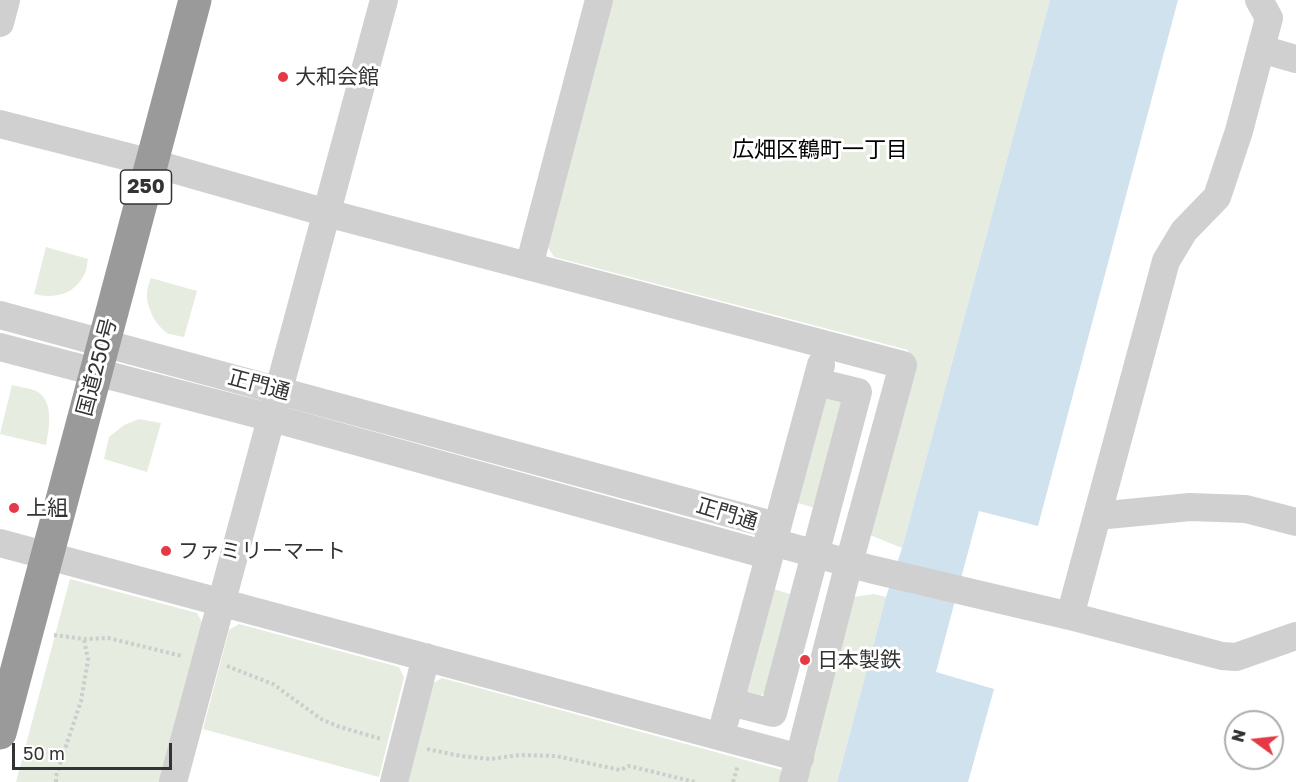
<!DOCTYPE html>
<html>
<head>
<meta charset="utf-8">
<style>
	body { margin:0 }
	#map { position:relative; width:1296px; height:782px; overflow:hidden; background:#fff; font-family:"Golos Text",sans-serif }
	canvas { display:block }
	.north { position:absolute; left:1224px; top:710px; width:60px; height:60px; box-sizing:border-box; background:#fff; border:2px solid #adadad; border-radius:50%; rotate:285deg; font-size:16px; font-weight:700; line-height:24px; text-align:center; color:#333 }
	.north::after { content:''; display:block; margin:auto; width:21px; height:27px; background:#e63946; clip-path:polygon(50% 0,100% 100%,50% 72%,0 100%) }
	.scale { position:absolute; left:12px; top:743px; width:160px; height:27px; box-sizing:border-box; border:3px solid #333; border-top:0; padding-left:8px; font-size:18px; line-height:21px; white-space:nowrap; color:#333; -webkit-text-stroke:4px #fff; paint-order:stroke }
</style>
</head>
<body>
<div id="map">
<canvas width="1296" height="782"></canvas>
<div class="north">N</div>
<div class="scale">50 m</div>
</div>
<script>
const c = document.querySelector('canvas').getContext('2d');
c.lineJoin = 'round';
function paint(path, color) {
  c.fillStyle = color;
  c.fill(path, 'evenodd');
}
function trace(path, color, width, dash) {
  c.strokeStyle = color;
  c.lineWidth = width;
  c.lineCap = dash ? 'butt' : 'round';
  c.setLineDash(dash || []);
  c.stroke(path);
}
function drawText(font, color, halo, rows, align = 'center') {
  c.font = font + ' "Golos Text","Noto Sans JP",sans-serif';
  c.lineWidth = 6;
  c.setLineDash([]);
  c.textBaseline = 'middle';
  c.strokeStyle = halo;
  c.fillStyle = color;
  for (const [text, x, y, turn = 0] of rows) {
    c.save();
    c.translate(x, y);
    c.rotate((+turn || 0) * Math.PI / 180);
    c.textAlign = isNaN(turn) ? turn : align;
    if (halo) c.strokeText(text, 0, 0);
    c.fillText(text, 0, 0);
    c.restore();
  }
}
const green = new Path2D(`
	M612,0H1050L902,548L865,533L908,370V350L554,257L546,244Z
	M46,247L88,259C87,263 87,269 85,273C75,295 54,299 34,294Z
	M151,278L197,291L184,337C179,336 174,335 169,334C156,327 146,307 147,293C147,288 149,283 151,278Z
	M12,385C19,387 29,388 36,391C55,401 49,429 46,445L0,434Z
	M827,398L841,400L845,411L819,509L790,501L815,407Z
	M139,419L161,423L147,472L104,459L109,437L124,425Z
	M70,579L197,613L203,624L161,782H16Z
	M767,587L796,596L771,687L758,698L746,694Z
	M874,594L886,597L837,782H798L847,598Z
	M239,624L399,667L404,677L379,777L203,729L229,630Z
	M442,678L782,770L779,782H404L430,685Z`);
const water = new Path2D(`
	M1050,0H1178L1038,526L979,511L936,672L994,689L968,782H837L886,597L902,548Z`);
const path = new Path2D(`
	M54,635L84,639L108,638L182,656
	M227,666L273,684L321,719L337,726L381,739
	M427,749L461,756L490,759L520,755L556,756L620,770L629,766L695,782
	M56,782V776L81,701L88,660L84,639
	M733,782L738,765`);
const minor = new Path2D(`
	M0,23L6,0
	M1261,49L1296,59
	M0,124L152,163L327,213L903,365L849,563L793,782
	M529,266L599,0
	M0,315L765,523L773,542
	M0,347L272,418L756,552L773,542
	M1097,516L1190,507L1246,509L1296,522
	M773,542L870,569L1070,616L1222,656L1236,657L1296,636
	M0,543L800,758
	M1070,616L1166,261L1184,231L1217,197L1239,131L1269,18L1259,0
	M730,702L773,713L858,392L817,382
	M725,720L821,365
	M173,782L384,0
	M394,782L426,657`);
const highway = new Path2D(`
	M0,733L195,0`);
const markers = [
	[283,77,6,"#e63946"],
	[14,508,6,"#e63946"],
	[166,551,6,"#e63946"],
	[805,660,6,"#e63946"]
];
const shields = [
	[146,187,51]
];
const shieldNames = [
	["250",146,187]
];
const poiNames = [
	["大和会館",295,77],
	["上組",26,508],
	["ファミリーマート",178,551],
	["日本製鉄",817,660]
];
const streetNames = [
	["国道250号",97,367,-75],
	["正門通",259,385,15],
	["正門通",727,514,17]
];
const neighbourhoodNames = [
	["広畑区鶴町一丁目",820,150]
];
paint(green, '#e6ecdf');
paint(water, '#cfe2ee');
trace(path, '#cdcdcd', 4, [3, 3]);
trace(minor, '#d0d0d0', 28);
trace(highway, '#9a9a9a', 33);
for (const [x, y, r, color] of markers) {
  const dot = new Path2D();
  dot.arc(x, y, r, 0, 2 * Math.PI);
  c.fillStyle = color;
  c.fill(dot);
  trace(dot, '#fff', 2);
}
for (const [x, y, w] of shields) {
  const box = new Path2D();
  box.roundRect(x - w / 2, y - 17, w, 34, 4.5);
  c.fillStyle = '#fff';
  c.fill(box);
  trace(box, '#333', 1.5);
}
drawText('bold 20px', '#333', null, shieldNames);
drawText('21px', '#333', '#fff', poiNames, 'left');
drawText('21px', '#333', '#fff', streetNames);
drawText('22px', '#000', '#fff', neighbourhoodNames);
</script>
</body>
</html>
